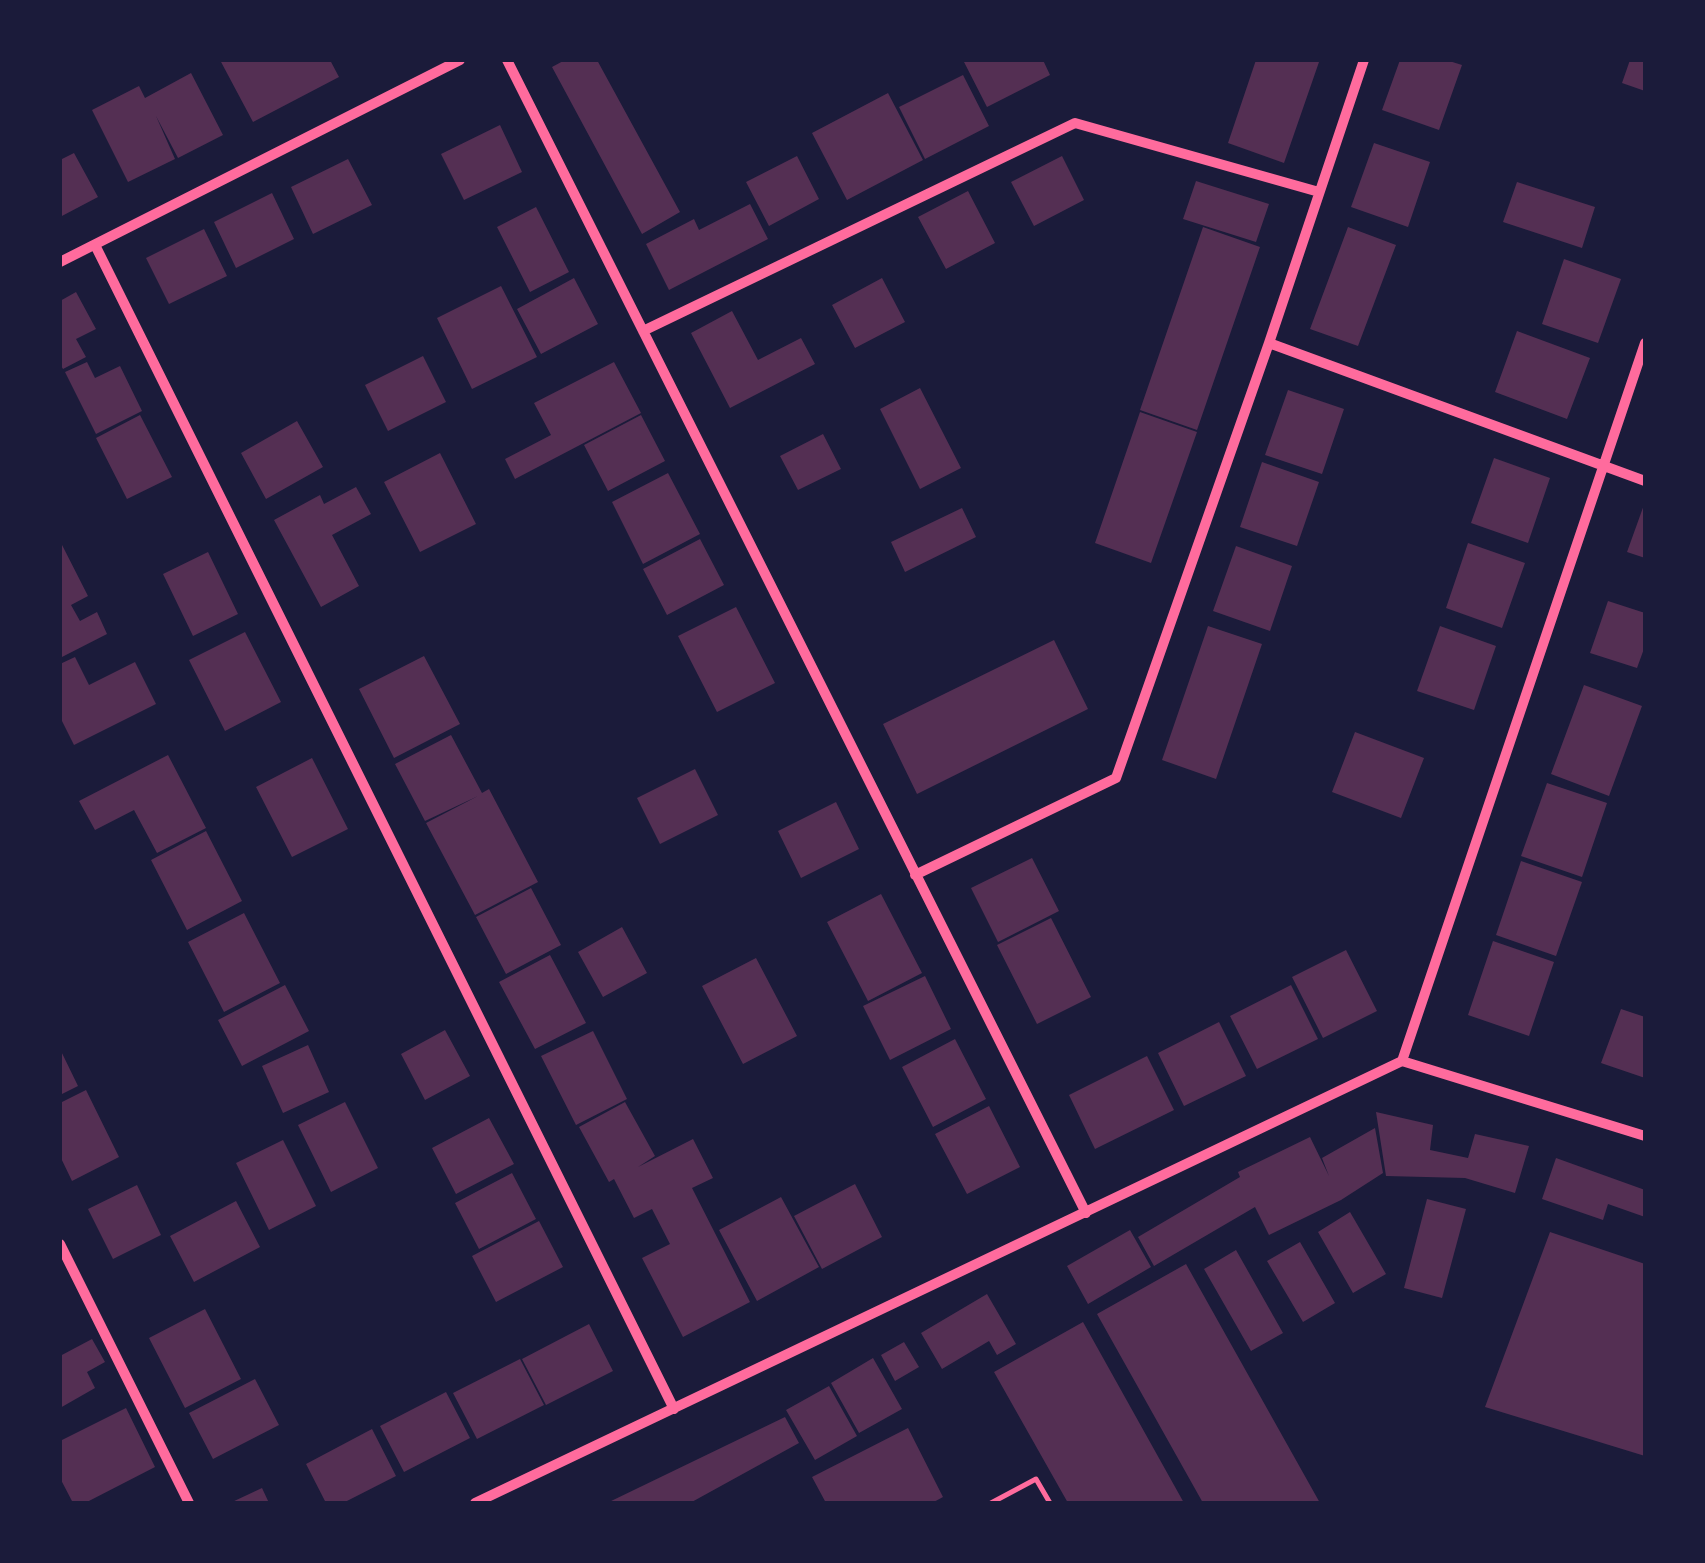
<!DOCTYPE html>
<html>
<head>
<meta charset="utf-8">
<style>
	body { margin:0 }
	#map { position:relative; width:1705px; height:1563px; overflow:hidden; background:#1b1b3a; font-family:Ubuntu,sans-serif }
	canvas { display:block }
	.frame { position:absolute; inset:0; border:62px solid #1b1b3a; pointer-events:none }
</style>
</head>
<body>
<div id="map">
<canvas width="1705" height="1563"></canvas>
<div class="frame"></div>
</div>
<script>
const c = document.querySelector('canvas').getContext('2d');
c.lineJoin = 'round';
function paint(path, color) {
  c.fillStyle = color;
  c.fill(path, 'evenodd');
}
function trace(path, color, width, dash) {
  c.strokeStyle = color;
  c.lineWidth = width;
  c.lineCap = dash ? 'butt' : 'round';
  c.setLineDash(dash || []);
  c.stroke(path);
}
const building = new Path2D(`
	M220,60H330L339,77L253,122Z
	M565,60H597L680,212L642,234L552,67Z
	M963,60H1043L1050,75L987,107Z
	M1256,60L1319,62L1284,163L1228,143Z
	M1400,60H1446L1462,65L1439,130L1382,110Z
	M1630,60H1645V91L1622,83Z
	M191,73L223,135L178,158L156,116L175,159L128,182L92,110L139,86L145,98Z
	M963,75L989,126L925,159L899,107Z
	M888,93L923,160L847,200L812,133Z
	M500,125L522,172L464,200L441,154Z
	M1374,143L1430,162L1408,227L1351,207Z
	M74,153L98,197L60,217V160Z
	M797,156L819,199L769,226L746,182Z
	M1062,156L1084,200L1034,226L1011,182Z
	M348,159L372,205L313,234L291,187Z
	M1196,181L1269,204L1256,242L1183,219Z
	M1517,182L1595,207L1582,248L1503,222Z
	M968,191L995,243L946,269L918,217Z
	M272,193L294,239L236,268L214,222Z
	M750,204L768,239L669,290L646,244L694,219L699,230Z
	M536,207L569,272L530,292L497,227Z
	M1203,227L1260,247L1197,430L1140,410Z
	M1348,227L1396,245L1358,346L1310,329Z
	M204,229L227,276L169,304L146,258Z
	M1564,259L1621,279L1598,343L1542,324Z
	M574,278L598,324L541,354L517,309Z
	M882,278L905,322L855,348L832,305Z
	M501,286L537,357L472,389L437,318Z
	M76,292L96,329L76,339L86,357L63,369L60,364V301Z
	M732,311L758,360L801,338L815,364L730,408L691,333Z
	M1517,331L1590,358L1567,419L1495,392Z
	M423,356L446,402L388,431L365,385Z
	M87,362L95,378L120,366L142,411L96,434L65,372Z
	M614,362L641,413L515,479L505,459L551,435L534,403Z
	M920,388L961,468L920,489L880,409Z
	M1288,390L1344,409L1322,474L1265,455Z
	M1140,412L1197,432L1151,563L1095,543Z
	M140,415L172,477L127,499L96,438Z
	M641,415L665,461L608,491L584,445Z
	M297,421L323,467L266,499L241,453Z
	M823,434L841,469L798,490L780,456Z
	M440,453L476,524L420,552L384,482Z
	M1494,458L1550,478L1528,543L1471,523Z
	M1262,462L1319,482L1297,546L1240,527Z
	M668,473L700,534L643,564L612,502Z
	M356,487L371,514L332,535L359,586L321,607L274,520L320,495L324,504Z
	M1645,502V558L1627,552Z
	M962,508L976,537L905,572L891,542Z
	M700,539L724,585L667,615L643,569Z
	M60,541L88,596L71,605L80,621L97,612L107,634L60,658Z
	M1468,543L1525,563L1502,628L1446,608Z
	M1236,546L1292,566L1270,631L1213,611Z
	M208,552L238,614L193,636L163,574Z
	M1608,601L1645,613V646L1637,668L1590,653Z
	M736,607L775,683L717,712L678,636Z
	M1208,626L1262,644L1216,779L1162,760Z
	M1440,626L1496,646L1474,710L1417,691Z
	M245,632L281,702L225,731L189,660Z
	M1054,640L1088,709L917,794L883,724Z
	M424,656L460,724L394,758L359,689Z
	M75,657L89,685L135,662L156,704L74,745L60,717V664Z
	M1584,685L1642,706L1609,796L1551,774Z
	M1355,732L1424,758L1401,818L1332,792Z
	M451,735L482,793L489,789L538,882L475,915L426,823L478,796L425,821L395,764Z
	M168,755L206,828L157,853L134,810L95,830L79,801Z
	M312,758L348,829L292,857L256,787Z
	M695,769L718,815L660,844L637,798Z
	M1547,783L1607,803L1582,877L1521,856Z
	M836,802L859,849L801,878L778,831Z
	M206,831L242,901L187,930L151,860Z
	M1032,858L1059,911L998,942L971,888Z
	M1521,861L1582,882L1556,956L1496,935Z
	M531,888L561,945L506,974L476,917Z
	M881,894L922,973L868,1001L827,922Z
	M244,913L280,983L224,1012L188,942Z
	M1051,918L1091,997L1037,1024L997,945Z
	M622,927L647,973L603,997L578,952Z
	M1493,941L1554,962L1529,1036L1468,1015Z
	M1346,950L1377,1011L1323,1038L1292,977Z
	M550,955L586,1023L535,1049L499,982Z
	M756,958L797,1036L743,1064L702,986Z
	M925,976L951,1029L890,1060L863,1006Z
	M285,985L309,1031L242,1066L218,1020Z
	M1291,985L1318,1039L1257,1069L1230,1016Z
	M1621,1009L1645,1017V1078L1601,1063Z
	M1219,1022L1246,1076L1184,1106L1158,1053Z
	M445,1030L470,1076L425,1100L401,1054Z
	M593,1031L627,1099L576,1125L541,1056Z
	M955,1039L986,1099L933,1127L902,1067Z
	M308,1045L329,1092L283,1113L262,1066Z
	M60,1049L78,1086L60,1095Z
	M1147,1056L1174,1110L1095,1149L1069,1095Z
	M86,1090L119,1157L72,1181L60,1156V1103Z
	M345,1102L378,1168L331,1192L298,1125Z
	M625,1102L655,1156L638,1167L693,1139L713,1178L692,1188L750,1302L683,1337L642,1258L670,1244L652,1209L634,1218L614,1179L609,1182L579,1127Z
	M989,1106L1020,1167L967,1194L935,1134Z
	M1376,1112L1433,1125L1430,1150L1468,1158L1475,1134L1529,1146L1515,1193L1465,1178L1386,1176Z
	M489,1118L514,1164L456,1194L432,1148Z
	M1375,1128L1383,1173L1341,1200L1269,1235L1255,1207L1154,1266L1138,1237L1240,1177L1238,1172L1310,1137L1329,1176L1322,1158Z
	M283,1140L316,1206L269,1230L236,1163Z
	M1556,1158L1645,1190V1217L1608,1204L1603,1220L1542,1199Z
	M512,1173L536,1219L479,1249L455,1203Z
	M855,1184L882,1237L822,1269L794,1216Z
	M137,1185L161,1235L113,1259L88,1209Z
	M781,1197L819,1267L757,1301L719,1230Z
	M1427,1199L1466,1209L1442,1298L1404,1288Z
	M236,1201L260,1247L194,1282L170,1236Z
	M1350,1212L1386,1274L1353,1293L1318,1232Z
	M539,1221L563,1267L496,1302L472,1256Z
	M1130,1230L1151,1267L1088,1304L1067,1266Z
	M1550,1232L1645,1264V1456L1485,1407Z
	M1300,1242L1335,1303L1303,1322L1267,1261Z
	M1236,1250L1283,1333L1251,1351L1204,1269Z
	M1186,1264L1320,1503H1203L1097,1314Z
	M987,1294L1016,1344L997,1355L989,1341L942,1369L921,1333Z
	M205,1309L241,1379L185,1408L149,1338Z
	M1083,1322L1184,1503H1068L994,1372Z
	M589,1324L613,1371L546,1405L522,1359Z
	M92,1339L105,1362L87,1372L95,1388L60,1408V1356Z
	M904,1342L919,1367L895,1381L881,1355Z
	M873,1358L902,1409L859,1433L831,1383Z
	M520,1359L544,1405L477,1439L453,1393Z
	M255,1379L279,1425L213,1459L189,1413Z
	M829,1386L857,1436L815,1460L786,1410Z
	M446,1392L470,1438L404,1472L380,1426Z
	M126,1408L155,1467L85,1503H73L60,1478V1441Z
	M785,1417L799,1443L690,1503H607Z
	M908,1428L943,1497L932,1503H826L812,1477Z
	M372,1429L396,1476L343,1503H326L306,1464Z
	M262,1488L269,1503H230Z`);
const path = new Path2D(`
	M991,1503L1036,1479L1050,1503`);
const minor = new Path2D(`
	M507,60L1086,1213
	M95,245L674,1409
	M60,262L460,60
	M643,331L1075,123L1319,192
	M1269,343L1645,481
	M915,875L1116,778L1269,343L1364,60
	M1402,1061L1645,343
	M1402,1061L1645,1136
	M60,1244L189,1503
	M475,1503L1402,1061`);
paint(building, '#542f53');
trace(path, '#ff6b9d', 5);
trace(minor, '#ff6b9d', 10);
</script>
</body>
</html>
